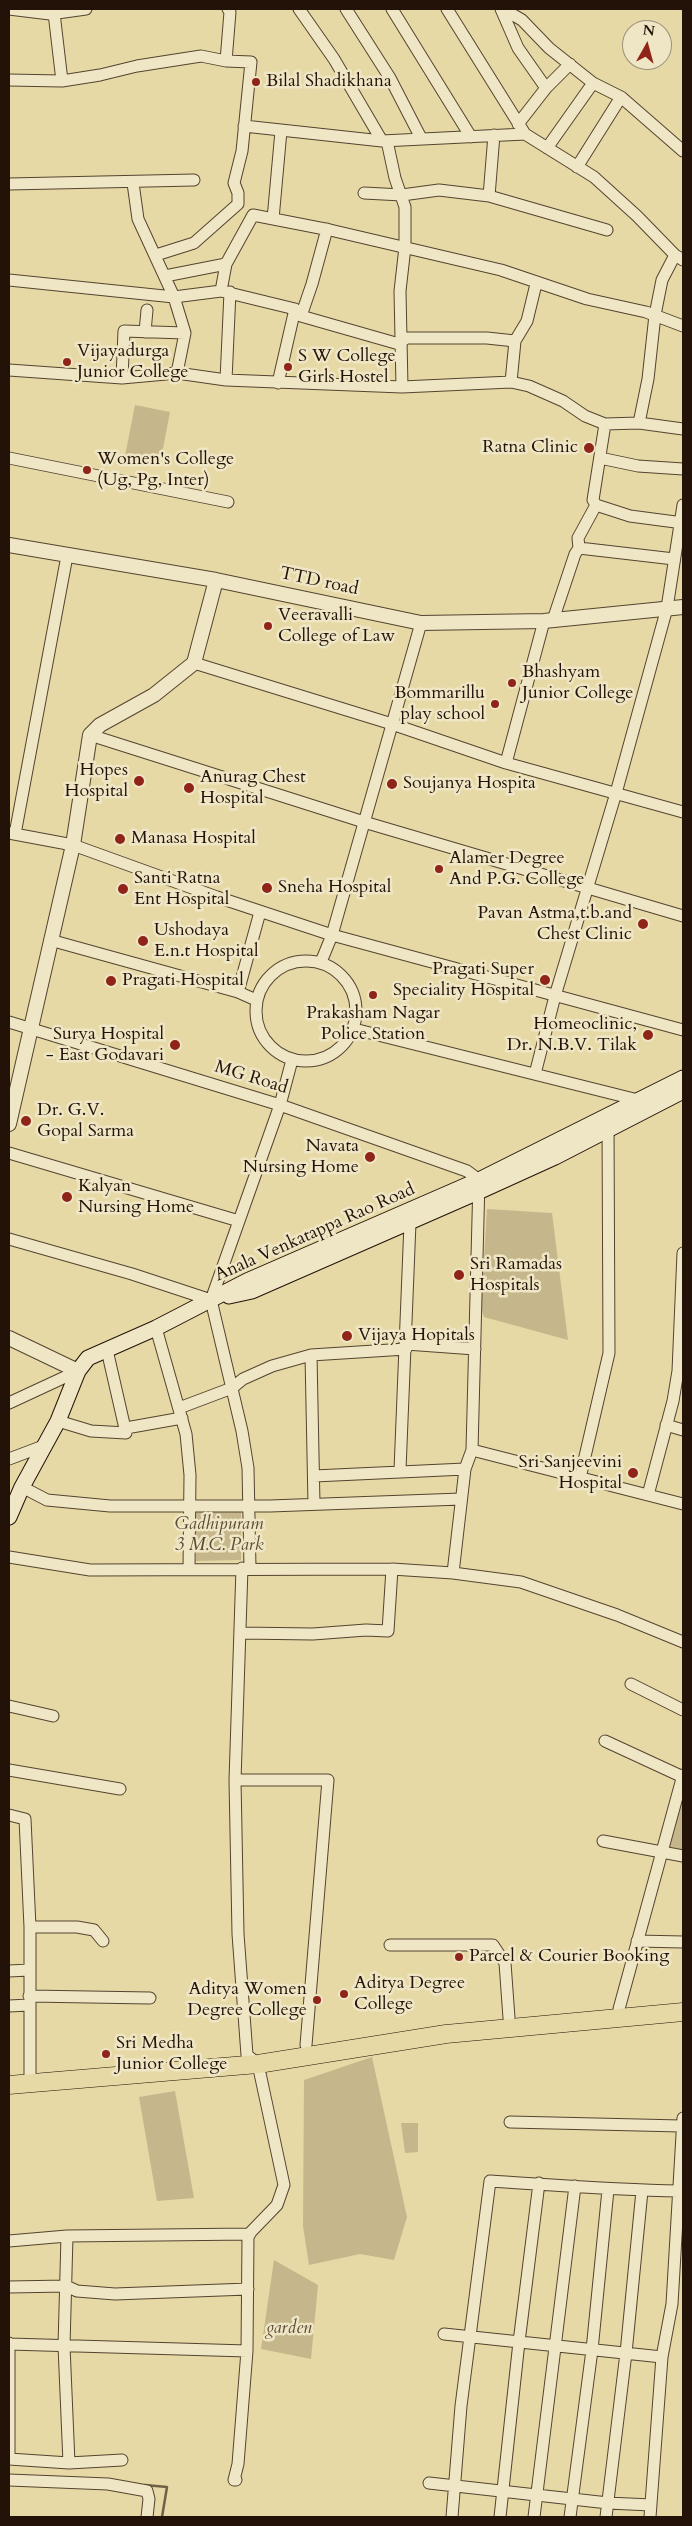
<!DOCTYPE html>
<html>
<head>
<meta charset="utf-8">
<style>
	body { margin:0 }
	#map { position:relative; width:692px; height:2526px; overflow:hidden; background:#e6d9a6; font-family:Cardo,serif }
	canvas { display:block }
	.frame { position:absolute; inset:0; border:10px solid #231207; pointer-events:none }
	.north { position:absolute; left:622px; top:20px; width:50px; height:50px; box-sizing:border-box; background:#efe6c5; border:1px solid #9d9179; border-radius:50%; rotate:7deg; font-size:14px; font-weight:700; line-height:20px; text-align:center; color:#231207 }
	.north::after { content:''; display:block; margin:auto; width:18px; height:22px; background:#8f2418; clip-path:polygon(50% 0,100% 100%,50% 72%,0 100%) }
</style>
</head>
<body>
<div id="map">
<canvas width="692" height="2526"></canvas>
<div class="frame"></div>
<div class="north">N</div>
</div>
<script>
const c = document.querySelector('canvas').getContext('2d');
c.lineJoin = 'round';
function paint(path, color) {
  c.fillStyle = color;
  c.fill(path, 'evenodd');
}
function trace(path, color, width, dash) {
  c.strokeStyle = color;
  c.lineWidth = width;
  c.lineCap = dash ? 'butt' : 'round';
  c.setLineDash(dash || []);
  c.stroke(path);
}
function drawText(font, color, halo, rows, align = 'center') {
  c.font = font + ' Cardo,serif';
  c.lineWidth = 5;
  c.setLineDash([]);
  c.textBaseline = 'middle';
  c.strokeStyle = halo;
  c.fillStyle = color;
  for (const [text, x, y, turn = 0] of rows) {
    c.save();
    c.translate(x, y);
    c.rotate((+turn || 0) * Math.PI / 180);
    c.textAlign = isNaN(turn) ? turn : align;
    if (halo) c.strokeText(text, 0, 0);
    c.fillText(text, 0, 0);
    c.restore();
  }
}
const green = new Path2D(`
	M135,405L170,412L160,464L125,456Z
	M487,1209L552,1213L568,1340L484,1317L481,1308Z
	M241,1510V1560L196,1561V1511Z
	M683,1793V1851L669,1848Z
	M372,2057L407,2217L394,2260L360,2254L309,2265L303,2226L304,2080Z
	M175,2091L194,2198L157,2201L139,2097Z
	M401,2123H418V2152L405,2153Z
	M274,2260L318,2285L311,2359L261,2349Z`);
const stream = new Path2D(`
	M145,2485L167,2487L162,2517`);
const minor = new Path2D(`
	M9,9L50,14L86,9
	M299,9L334,59L382,141
	M346,9L390,78L421,138
	M392,9L471,137
	M447,9L525,134
	M501,9L518,48L546,88
	M503,9L522,20L549,48L593,83L621,97L683,151
	M54,13L62,81
	M226,61L230,12L228,9
	M9,80L62,81L100,75L137,66L201,56L226,61L251,62L242,151L234,183L238,193V204L194,243L156,255
	M518,124L546,88L570,64
	M244,126L382,141L525,134L594,177L637,216L675,255L683,260
	M387,141L395,178L405,207V247L400,291L402,387
	M547,148L593,83
	M577,167L621,97
	M9,184L194,180
	M364,193L402,195L439,190L489,196L607,230
	M489,196L494,135
	M273,219L281,131
	M165,276L226,264
	M9,280L174,297L138,219L133,183
	M221,291L226,264L253,215L330,230L501,270L587,299L646,312L683,326
	M295,309L301,316L399,344L406,338H487L515,341
	M301,316L312,284L327,229
	M145,332L147,310
	M9,370L122,378L177,373L226,380L402,387L511,382L529,386L563,401L585,416L605,424L639,423L683,429
	M177,373L185,333L174,297L221,291L295,309L278,383
	M122,378L124,331L185,333
	M226,380L230,292
	M511,382L515,341L527,321L536,284
	M639,423L648,379L655,315L662,280L675,255
	M605,424L593,500L596,505L630,516L683,523
	M9,458L228,502
	M600,458L638,466L683,469
	M579,548L674,559
	M553,620L575,554L579,548L578,538L596,505
	M194,663L392,724L506,763L683,812
	M90,735L364,822L683,916
	M506,763L544,621
	M9,833L73,845L217,897L332,935L683,1030
	M15,834L67,556
	M50,940L238,992L256,1000
	M256 1011a50 50 0 1 1 100 0a50 50 0 1 1-100 0Z
	M321,962L332,935L421,623
	M238,992L260,912
	M9,1022L280,1105L467,1171L479,1180L472,1450L465,1469L453,1573
	M354,1029L638,1100
	M535,1074L555,996L616,793L667,608L683,505
	M9,1153L239,1221
	M9,1239L132,1274L211,1300
	M156,1328L186,1434L190,1475L189,1569
	M406,1344L475,1349
	M311,1355L314,1504
	M9,1403L78,1371
	M179,1408L232,1388L243,1379L272,1366L311,1355L406,1349
	M58,1421L91,1431L126,1433L107,1350
	M666,1425L683,1430
	M126,1428L182,1418
	M472,1450L683,1504
	M9,1459L46,1445
	M400,1470L410,1223
	M314,1476L465,1469
	M580,1478L609,1353L608,1123
	M22,1487L47,1500L110,1506H270L461,1499
	M648,1495L673,1401L678,1371L683,1253
	M9,1557L90,1570L392,1569L453,1573L521,1582L617,1615L683,1642
	M250,1568L248,1468L242,1431L211,1300L280,1105L292,1060
	M241,1633L313,1634L366,1630L388,1631L392,1569
	M631,1684L683,1710
	M9,1706L53,1716
	M605,1741L683,1777
	M9,1770L120,1789
	M235,1780H328L306,2045
	M9,1815L25,1819L30,1927V2084
	M603,1841L683,1856
	M30,1927H77L94,1930L103,1941
	M637,1941L683,1942
	M390,1945H493L505,1963L509,2018
	M9,1971L29,1970
	M29,1996L150,1998
	M9,2006L29,2005
	M619,2009L683,1775
	M510,2122L681,2126
	M67,2236L64,2346L69,2463
	M9,2241L67,2236L250,2234
	M9,2287L66,2286L77,2291L115,2294L248,2289
	M444,2334L662,2357
	M9,2343V2459
	M9,2344L247,2351
	M9,2459L69,2463L122,2460
	M9,2480L108,2484L147,2491L149,2499L147,2517
	M236,2480H234L238,2464L247,2351L248,2235L277,2205L284,2185L258,2064L247,2055L238,1934L235,1780L242,1568
	M429,2483L608,2503L651,2505
	M452,2517L461,2406L490,2181C553,2185 616,2190 679,2191
	M500,2517L519,2342L539,2183
	M534,2517L575,2186
	M570,2517L592,2350L608,2190
	M606,2517L626,2353L642,2191
	M650,2517L662,2357L672,2304L683,2118`);
const tertiary = new Path2D(`
	M9,545L216,580L421,623L544,621L683,607
	M9,1124L73,845L90,735L100,725L154,695L194,663L216,580
	M9,1338L78,1371`);
const secondary = new Path2D(`
	M229,1296L252,1291L478,1192L555,1157L683,1091
	M9,1517L22,1487L58,1421L78,1371L88,1358L156,1328L247,1281L479,1180L683,1078`);
const primary = new Path2D(`
	M9,2085L258,2064L446,2034L683,2012`);
const markers = [
	[256,82,5,"#8f2418"],
	[67,362,5,"#8f2418"],
	[288,367,5,"#8f2418"],
	[589,448,6,"#8f2418"],
	[87,470,5,"#8f2418"],
	[268,626,5,"#8f2418"],
	[512,683,5,"#8f2418"],
	[495,704,5,"#8f2418"],
	[139,781,6,"#8f2418"],
	[392,784,6,"#8f2418"],
	[189,788,6,"#8f2418"],
	[120,839,6,"#8f2418"],
	[439,869,5,"#8f2418"],
	[267,888,6,"#8f2418"],
	[123,889,6,"#8f2418"],
	[643,924,6,"#8f2418"],
	[143,941,6,"#8f2418"],
	[545,980,6,"#8f2418"],
	[111,981,6,"#8f2418"],
	[373,995,5,"#8f2418"],
	[648,1035,6,"#8f2418"],
	[175,1045,6,"#8f2418"],
	[26,1121,6,"#8f2418"],
	[370,1157,6,"#8f2418"],
	[67,1197,6,"#8f2418"],
	[459,1275,6,"#8f2418"],
	[347,1336,6,"#8f2418"],
	[633,1473,6,"#8f2418"],
	[459,1957,5,"#8f2418"],
	[344,1994,5,"#8f2418"],
	[317,2000,5,"#8f2418"],
	[106,2054,5,"#8f2418"]
];
const poiNames = [
	["Bilal Shadikhana",266,82],
	["Vijayadurga",77,352],
	["Junior College",77,373],
	["S W College",298,357],
	["Girls Hostel",298,378],
	["Ratna Clinic",578,448,"right"],
	["Women's College",97,460],
	["(Ug, Pg, Inter)",97,481],
	["Veeravalli",278,616],
	["College of Law",278,637],
	["Bhashyam",522,673],
	["Junior College",522,694],
	["Bommarillu",485,694,"right"],
	["play school",485,715,"right"],
	["Hopes",128,771,"right"],
	["Hospital",128,792,"right"],
	["Anurag Chest",200,778],
	["Hospital",200,799],
	["Soujanya Hospita",403,784],
	["Manasa Hospital",131,839],
	["Alamer Degree",449,859],
	["And P.G. College",449,880],
	["Santi Ratna",134,879],
	["Ent Hospital",134,900],
	["Sneha Hospital",278,888],
	["Pavan Astma,t.b.and",632,914,"right"],
	["Chest Clinic",632,935,"right"],
	["Ushodaya",154,931],
	["E.n.t Hospital",154,952],
	["Pragati Super",534,970,"right"],
	["Speciality Hospital",534,991,"right"],
	["Pragati Hospital",122,981],
	["Prakasham Nagar",373,1014,"center"],
	["Police Station",373,1035,"center"],
	["Homeoclinic,",637,1025,"right"],
	["Dr. N.B.V. Tilak",637,1046,"right"],
	["Surya Hospital",164,1035,"right"],
	["- East Godavari",164,1056,"right"],
	["Dr. G.V.",37,1111],
	["Gopal Sarma",37,1132],
	["Navata",359,1147,"right"],
	["Nursing Home",359,1168,"right"],
	["Kalyan",78,1187],
	["Nursing Home",78,1208],
	["Sri Ramadas",470,1265],
	["Hospitals",470,1286],
	["Vijaya Hopitals",358,1336],
	["Sri Sanjeevini",622,1463,"right"],
	["Hospital",622,1484,"right"],
	["Parcel & Courier Booking",469,1957],
	["Aditya Degree",354,1984],
	["College",354,2005],
	["Aditya Women",307,1990,"right"],
	["Degree College",307,2011,"right"],
	["Sri Medha",116,2044],
	["Junior College",116,2065]
];
const streetNames = [
	["TTD road",319,582,12],
	["MG Road",251,1078,17],
	["Anala Venkatappa Rao Road",315,1233,-24]
];
const parkNames = [
	["Gadhipuram",219,1525],
	["3 M.C. Park",219,1546],
	["garden",289,2329]
];
paint(green, '#c5b78b');
trace(stream, '#706146', 2.5);
trace(minor, '#54442f', 13);
trace(tertiary, '#54442f', 16);
trace(secondary, '#231207', 17);
trace(primary, '#231207', 19);
trace(minor, '#efe6c5', 11);
trace(tertiary, '#efe6c5', 14);
trace(secondary, '#efe6c5', 15);
trace(primary, '#e6d9a6', 18);
for (const [x, y, r, color] of markers) {
  const dot = new Path2D();
  dot.arc(x, y, r, 0, 2 * Math.PI);
  c.fillStyle = color;
  c.fill(dot);
  trace(dot, '#efe6c5', 2);
}
drawText('18px', '#231207', '#efe6c5', poiNames, 'left');
drawText('18px', '#231207', '#efe6c5', streetNames);
drawText('italic 18px', '#5c4c35', '#efe6c5', parkNames);
</script>
</body>
</html>
